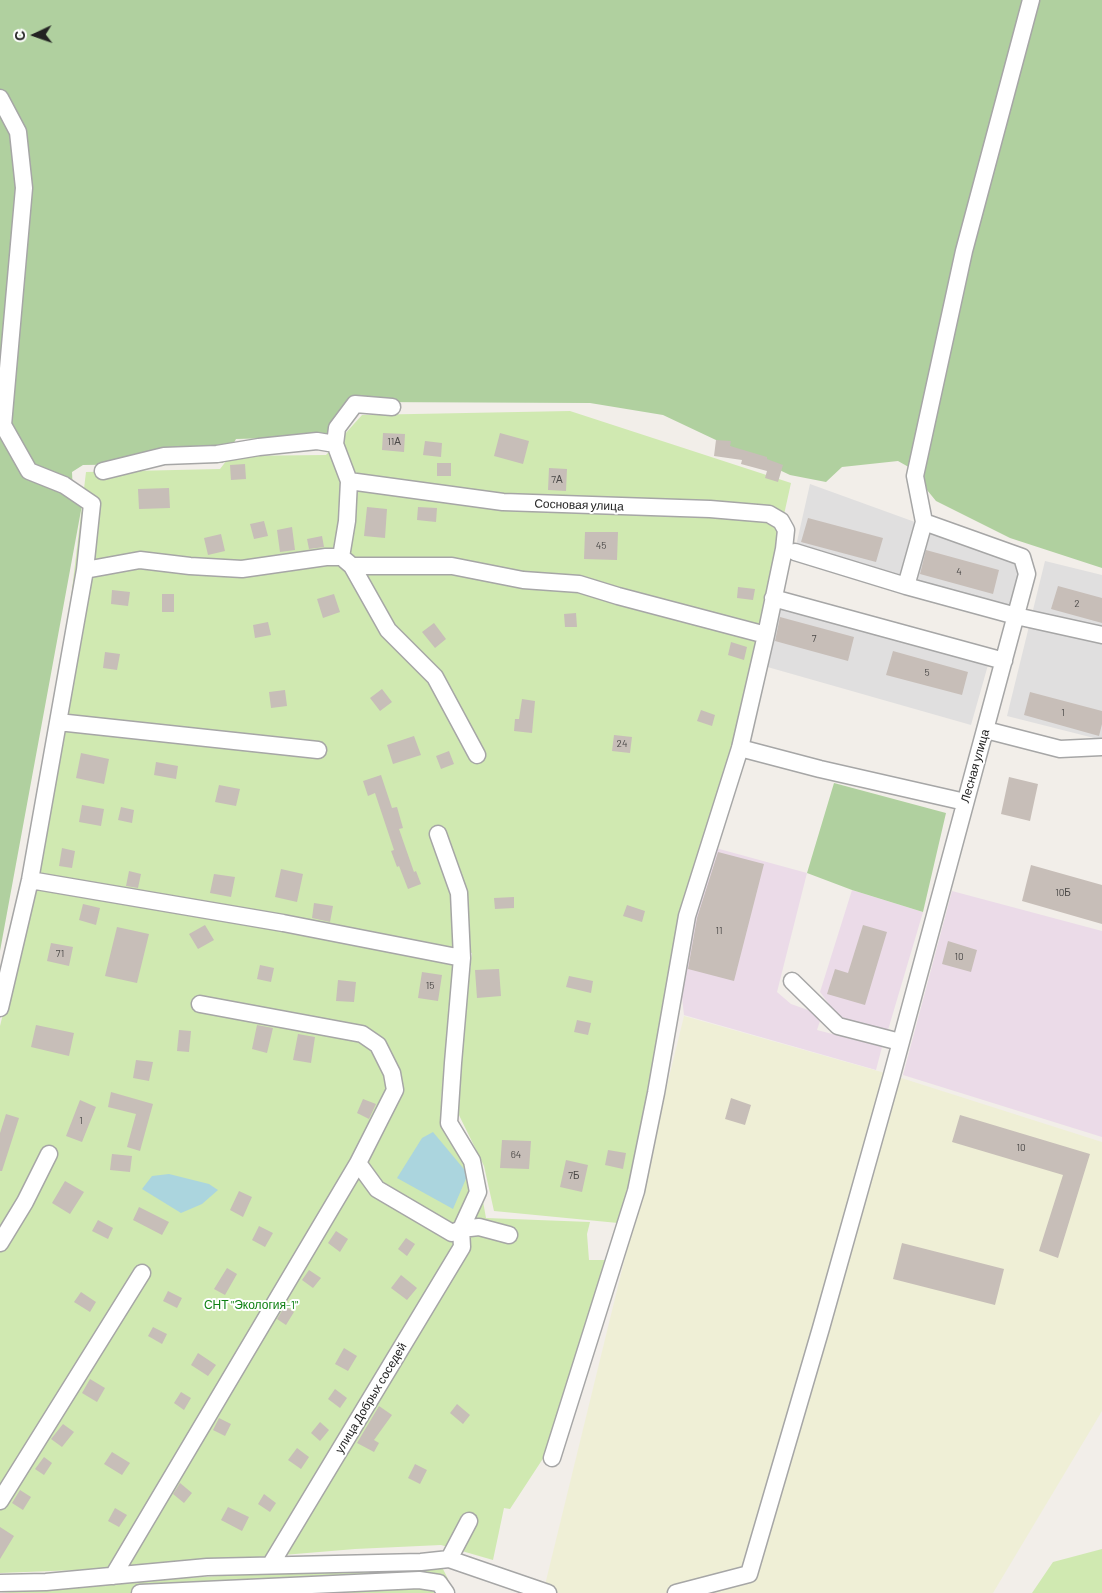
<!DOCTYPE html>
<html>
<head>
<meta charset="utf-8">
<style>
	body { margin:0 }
	#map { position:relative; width:1102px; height:1593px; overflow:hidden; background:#f2eee9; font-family:Barlow,sans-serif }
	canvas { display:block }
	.north { position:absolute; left:10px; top:10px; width:50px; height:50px; -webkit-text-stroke:4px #fff; paint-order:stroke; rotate:267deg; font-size:14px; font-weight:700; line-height:20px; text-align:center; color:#222 }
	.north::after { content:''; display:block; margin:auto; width:18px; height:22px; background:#222; clip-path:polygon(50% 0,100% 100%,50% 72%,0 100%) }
</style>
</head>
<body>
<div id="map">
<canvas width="1102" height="1593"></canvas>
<div class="north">С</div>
</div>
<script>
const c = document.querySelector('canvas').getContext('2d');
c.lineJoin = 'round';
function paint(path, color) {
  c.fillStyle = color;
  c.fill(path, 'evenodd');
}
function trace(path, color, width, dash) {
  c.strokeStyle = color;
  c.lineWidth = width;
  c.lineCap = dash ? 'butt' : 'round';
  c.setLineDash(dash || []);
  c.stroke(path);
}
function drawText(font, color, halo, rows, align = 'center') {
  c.font = font + ' Barlow,sans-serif';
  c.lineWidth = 4;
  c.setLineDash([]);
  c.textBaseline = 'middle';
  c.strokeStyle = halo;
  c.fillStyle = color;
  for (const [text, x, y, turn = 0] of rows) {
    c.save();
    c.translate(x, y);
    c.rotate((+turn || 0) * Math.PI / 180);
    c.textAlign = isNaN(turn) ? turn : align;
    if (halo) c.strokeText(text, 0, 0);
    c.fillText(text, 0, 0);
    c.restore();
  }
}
const residential = new Path2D(`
	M810,484L1017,559L1022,571L1013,609L796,546Z
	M1045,561L1102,575V740L1007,716Z
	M781,606L988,665L971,725L764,666Z`);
const industrial = new Path2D(`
	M712,847L807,873L777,992L791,1004L822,1015L817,1030L882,1047L876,1070L684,1015L679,969Z
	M852,890L923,912L888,1030L840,1019L820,992Z
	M952,891L1102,931V1137L903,1075Z`);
const farmland = new Path2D(`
	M684,1016L892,1075L1102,1142V1411L993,1593H543Z`);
const grass = new Path2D(`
	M570,411L791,483L729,763L677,924L638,1150L618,1223L494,1211L484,1166L455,1107L472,953L38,875L86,472L220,469L230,456L326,455L362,415Z
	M34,889L455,961L441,1100L475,1157L486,1218L590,1222L587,1234L589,1260H605L544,1457L510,1509L504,1508L493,1560L441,1545L355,1549L128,1568L0,1573V1026Z
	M1102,1549V1593H1032L1053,1562Z
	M422,1569H443L448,1579L449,1593H0L132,1581L272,1573Z`);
const forest = new Path2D(`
	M0,0H1102V568L1010,538L936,501L927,490L921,474L898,461L842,467L826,482L790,475L663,415L590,403L366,402L340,436L236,439L223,463L83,465L72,472L73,494L82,505L0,951Z
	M834,783L946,813L923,912L852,890L807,873Z`);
const water = new Path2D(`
	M433,1132L468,1174L453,1209L397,1178L422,1138Z
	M169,1174L209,1184L218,1190L202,1204L181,1213L142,1189L152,1176Z`);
const building = new Path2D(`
	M383,433L405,434L404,452L382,450Z
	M500,433L529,441L523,464L494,456Z
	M716,440L731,441L730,446L767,457V459L783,465L778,482L765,478L767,471L741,464L742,460L714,456Z
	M425,441L442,443L441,457L423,455Z
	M437,463H451V476H437Z
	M245,464L246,479L231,480L230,465Z
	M549,468L567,469L566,491L548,490Z
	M169,488L170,508L139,509L138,489Z
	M367,507L387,509L385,538L364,536Z
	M418,507L437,508L436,522L417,520Z
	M808,518L883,538L876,562L801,542Z
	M264,521L268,536L254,539L250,524Z
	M292,527L295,550L280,552L277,530Z
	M585,532H618L617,560L584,559Z
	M221,534L225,551L208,555L204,538Z
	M322,536L324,547L309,549L307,539Z
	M926,550L999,570L993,594L920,574Z
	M1058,586L1102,598V623L1051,609Z
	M738,587L755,589L753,600L737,598Z
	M112,590L130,592L128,606L111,604Z
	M162,594H174V612H162Z
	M334,594L340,612L323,618L317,599Z
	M576,613L577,627H565L564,614Z
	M780,617L854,637L848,661L775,641Z
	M268,622L271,635L255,638L253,625Z
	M434,623L446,639L435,648L422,632Z
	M731,642L747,647L744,660L728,655Z
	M893,651L968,672L962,695L886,675Z
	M105,652L120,654L117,670L103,668Z
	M382,689L392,702L380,711L370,698Z
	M285,690L287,706L271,708L269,692Z
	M1030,692L1102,711V724L1099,736L1024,715Z
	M522,699L535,701L532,733L514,731L515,719H519Z
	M701,710L715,715L712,726L697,721Z
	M614,735L632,737L630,753L612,751Z
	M414,736L421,755L393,764L387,745Z
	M449,751L454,764L441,769L436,756Z
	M81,753L109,759L104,784L76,778Z
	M156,762L178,766L176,779L154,775Z
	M381,775L392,808L397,807L403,828L399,829L414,872L416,871L421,884L408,889L399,866L397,867L391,851L394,850L375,793L368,796L363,781Z
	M1009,777L1038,784L1030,821L1001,814Z
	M219,785L240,789L236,806L215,802Z
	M82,805L104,809L101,826L79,822Z
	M121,807L134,810L132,823L118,820Z
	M62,848L75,851L72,868L59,866Z
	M718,852L764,864L734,981L688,969L697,918Z
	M1031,865L1102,885V924L1022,901Z
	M281,869L303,874L297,902L275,897Z
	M129,871L141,874L138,888L126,886Z
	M214,874L235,877L231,897L210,893Z
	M514,897V908L495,909L494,898Z
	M314,903L333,906L330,922L312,918Z
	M83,904L100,908L96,925L79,920Z
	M627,905L645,911L642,922L623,916Z
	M205,925L214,940L198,949L189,934Z
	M863,925L887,932L865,1005L827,994L835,969L848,973Z
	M117,927L149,934L137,983L105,976Z
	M948,941L977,950L971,972L942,964Z
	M51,943L73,947L69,966L47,961Z
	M260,965L274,968L271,982L257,979Z
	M499,969L501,996L477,998L475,970Z
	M422,972L442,975L438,1001L418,998Z
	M569,976L593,981L591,993L566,987Z
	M338,980L356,982L354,1002L336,1001Z
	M577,1020L591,1023L588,1035L574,1032Z
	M36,1025L74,1033L69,1056L31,1047Z
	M257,1025L273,1028L267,1053L252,1049Z
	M179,1030L191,1031L189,1052L177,1051Z
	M298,1034L315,1037L311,1063L293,1060Z
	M136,1060L153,1062L149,1081L133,1078Z
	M111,1092L153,1104L140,1151L127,1147L136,1114L108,1107Z
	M731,1098L751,1105L745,1125L725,1119Z
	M363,1099L376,1104L369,1119L357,1113Z
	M80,1100L96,1107L82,1142L66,1136Z
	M6,1114L19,1118L2,1171H0V1133Z
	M960,1115L1090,1154L1058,1258L1039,1251L1063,1175L952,1142Z
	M502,1140L531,1141L529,1169L500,1168Z
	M608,1150L626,1153L623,1169L605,1165Z
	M112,1154L132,1156L130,1172L110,1170Z
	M566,1160L588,1165L582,1192L560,1187Z
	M65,1181L84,1192L70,1214L52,1203Z
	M239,1191L252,1197L243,1217L230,1210Z
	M139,1207L169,1222L162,1235L133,1220Z
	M98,1220L113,1228L108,1239L92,1231Z
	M259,1226L273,1233L265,1247L252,1240Z
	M336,1231L348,1239L340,1252L328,1243Z
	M406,1238L415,1244L407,1256L398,1249Z
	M902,1243L1004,1269L995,1305L893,1279Z
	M227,1268L237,1274L225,1295L214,1289Z
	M309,1270L321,1278L313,1288L302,1280Z
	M401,1275L417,1288L407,1300L391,1288Z
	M168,1291L182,1298L177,1308L163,1301Z
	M81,1292L96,1302L90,1312L74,1302Z
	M285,1306L294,1312L286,1325L277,1319Z
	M153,1327L167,1334L162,1344L148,1336Z
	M344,1348L357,1356L348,1371L335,1364Z
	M198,1353L216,1365L208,1376L191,1365Z
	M90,1379L105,1388L97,1402L82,1393Z
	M335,1389L347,1398L340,1408L328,1399Z
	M181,1392L191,1398L184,1410L174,1403Z
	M457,1404L470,1415L463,1424L450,1413Z
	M379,1406L392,1415L374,1440L379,1443L374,1452L357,1443Z
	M219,1418L231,1424L225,1436L213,1430Z
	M320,1422L329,1430L320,1441L311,1433Z
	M63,1424L74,1432L62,1447L51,1439Z
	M297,1448L309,1457L301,1469L288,1460Z
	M112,1452L130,1463L122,1475L104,1464Z
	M44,1457L52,1463L44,1475L35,1469Z
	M415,1464L427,1470L420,1484L408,1478Z
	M180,1483L192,1493L184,1503L173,1494Z
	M20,1490L31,1497L23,1510L12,1503Z
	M264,1494L276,1503L270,1512L258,1504Z
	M228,1507L249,1517L242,1531L221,1520Z
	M115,1508L127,1515L119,1527L108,1521Z
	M0,1527L14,1536L0,1559Z`);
const minor = new Path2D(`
	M0,98L18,132L24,188L3,425L29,471L64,485L92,504L85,570L30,880L0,1008
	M335,444L337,428L355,404L392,407
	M349,481L503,502L710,509L769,514L781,521L786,530L784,549L766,635L740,748L687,916L656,1093L636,1191L552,1458
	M795,552L906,586L924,522L915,476L964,251L1031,0
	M345,560L352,566L388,630L435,677L477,755
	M352,566H452L523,580L579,584L618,596L766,635
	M85,570L140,560L190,566L242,569L326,557H341L347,521L349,481L335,444L317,441L259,447L217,454L164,456L103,471
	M906,586L1016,616L1102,635
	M773,598L1004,661
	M58,722L318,750
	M986,730L1060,749L1102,747
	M740,748L820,769L965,802
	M438,834L459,893L462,958
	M30,880L283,923L462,958L453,1063L449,1123L472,1161L478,1192L461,1229L452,1233L377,1189L358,1163L113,1576
	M792,981L838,1026L900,1042
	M200,1004L362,1034L378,1045L392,1073L395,1090L358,1163
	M0,1243L25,1202L49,1154
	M0,1501L142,1273
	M449,1559L469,1521
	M271,1564L462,1247L461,1229L479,1227L509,1235
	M0,1583L46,1582L207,1567L421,1562L449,1559L548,1593
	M140,1593L419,1580L439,1583L446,1593
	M676,1593L749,1574L821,1328L892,1075L1027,574L1022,557L924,522`);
const numberNames = [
	["11А",394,442],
	["7А",557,480],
	["45",601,546],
	["4",959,572],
	["2",1077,604],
	["7",814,639],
	["5",927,673],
	["1",1063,713],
	["24",622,744],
	["10Б",1063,893],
	["11",719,931],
	["71",60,954],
	["10",959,957],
	["15",430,986],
	["1",81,1121],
	["10",1021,1148],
	["64",516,1155],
	["7Б",574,1176]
];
const streetNames = [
	["Сосновая улица",579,505,2],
	["Лесная улица",975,766,-74],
	["улица Добрых соседей",371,1398,-59]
];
const parkNames = [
	["СНТ \"Экология-1\"",251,1305]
];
paint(residential, '#e0dfdf');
paint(industrial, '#ebdbe8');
paint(farmland, '#efefd6');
paint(grass, '#d0e9b1');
paint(forest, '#b0d09f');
paint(water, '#abd5de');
paint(building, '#c7beb8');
trace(minor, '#a6a6a6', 19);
trace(minor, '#fff', 16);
drawText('10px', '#4b4948', null, numberNames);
drawText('12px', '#222', '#fff', streetNames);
drawText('12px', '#0f8113', '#fff', parkNames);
</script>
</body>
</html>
